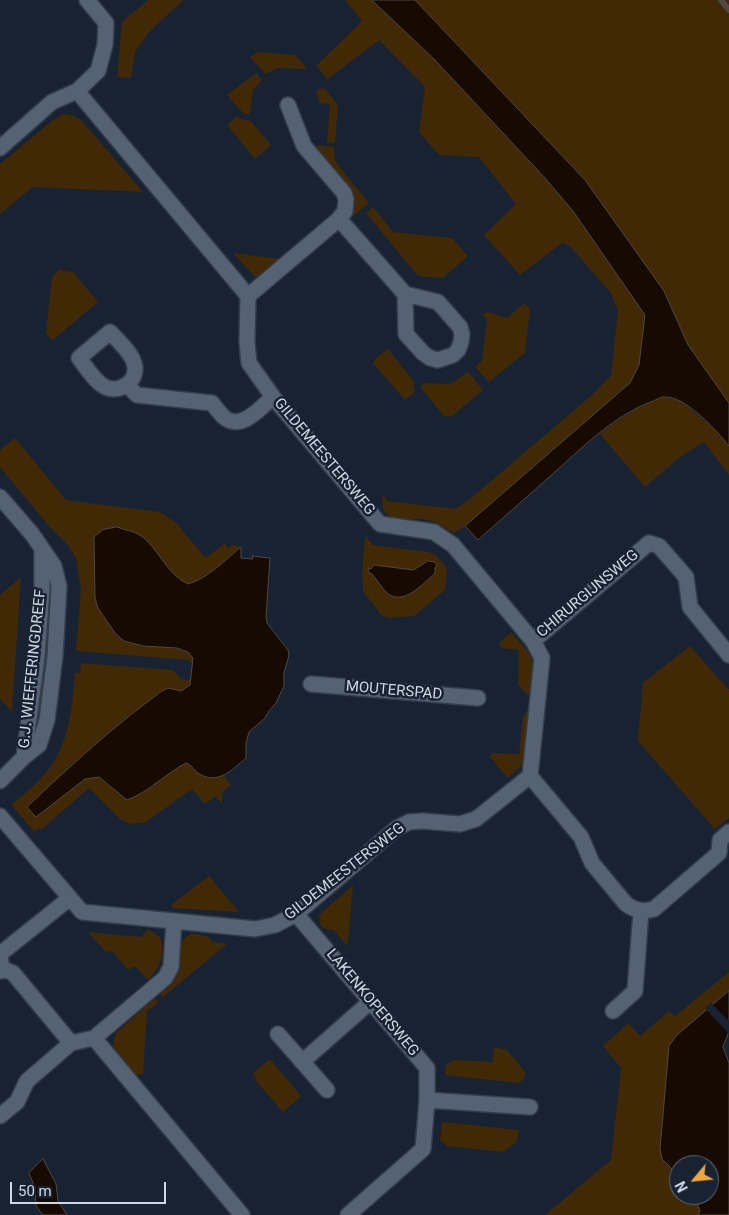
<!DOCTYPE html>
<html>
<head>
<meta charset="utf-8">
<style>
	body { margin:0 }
	#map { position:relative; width:729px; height:1215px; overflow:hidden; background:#172332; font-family:Roboto,sans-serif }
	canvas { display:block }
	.north { position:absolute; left:669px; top:1155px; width:50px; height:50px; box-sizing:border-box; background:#172332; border:1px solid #616b78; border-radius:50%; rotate:242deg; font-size:14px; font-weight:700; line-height:20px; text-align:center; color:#d0d7e2 }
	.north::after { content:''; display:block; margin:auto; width:18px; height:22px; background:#eea73c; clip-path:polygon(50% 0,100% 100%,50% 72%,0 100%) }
	.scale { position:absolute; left:10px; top:1182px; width:156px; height:22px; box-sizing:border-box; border:2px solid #d0d7e2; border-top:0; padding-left:6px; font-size:15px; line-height:18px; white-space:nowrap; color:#d0d7e2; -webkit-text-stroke:4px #172332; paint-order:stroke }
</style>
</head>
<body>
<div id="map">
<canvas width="729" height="1215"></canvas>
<div class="north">N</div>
<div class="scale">50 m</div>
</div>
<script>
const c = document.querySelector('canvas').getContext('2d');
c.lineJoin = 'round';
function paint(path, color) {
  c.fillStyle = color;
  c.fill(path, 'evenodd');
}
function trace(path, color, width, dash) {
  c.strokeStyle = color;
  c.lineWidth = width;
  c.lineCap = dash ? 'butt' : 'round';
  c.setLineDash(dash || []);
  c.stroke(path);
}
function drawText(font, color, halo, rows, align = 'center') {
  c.font = font + ' Roboto,sans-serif';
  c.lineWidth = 5;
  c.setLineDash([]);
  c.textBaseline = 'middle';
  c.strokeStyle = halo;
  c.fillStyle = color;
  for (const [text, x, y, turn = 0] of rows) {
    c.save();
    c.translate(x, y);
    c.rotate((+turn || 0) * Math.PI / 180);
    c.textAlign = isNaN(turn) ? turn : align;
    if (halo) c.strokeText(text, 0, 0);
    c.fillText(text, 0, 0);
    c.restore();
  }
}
const green = new Path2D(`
	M148,0H183L149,32L135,52L131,78L117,77L122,22Z
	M345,0H372L434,59L545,178L573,211L645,315L639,365L630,383L465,526L454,533C447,529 437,522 429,520C411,516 376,528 383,494L387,501L456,509L471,498L592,395L611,376L618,310L610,292L570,246L562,243L520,275L484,235L516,204L479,157L439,155L419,132L425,87L379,40L328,79L316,66L362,21Z
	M415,0H729V403L688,345L664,291L585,180Z
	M258,52L295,55L306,67V69L277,68L266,74L250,57Z
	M256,73L262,80L253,90L250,114H244L227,95Z
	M321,88L325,89L338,105L335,143L327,142L330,104L319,103V98L316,92Z
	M63,114L75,116L82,121L143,192L33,187L0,214V164L53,120Z
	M238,116L241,119L251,121L271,145L255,159L227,125Z
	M317,145L334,147L335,161L369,203L351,218L353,192L316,148Z
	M373,207L393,232L452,238L468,256L443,278L418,276L366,213Z
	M233,253L281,259L257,279Z
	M59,270L73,272L98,302L53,340L46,334L51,284L53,276Z
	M524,303L530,309L525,353L489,382L475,367L482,361L487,319L482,315L487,312L507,318Z
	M388,349L415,383L413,387L416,391L405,400L373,363L376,358Z
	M468,372L483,390L452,416H444L421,388L422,383L451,384Z
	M664,397L681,401L719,433L729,446V475L704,442L679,458L645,487L600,434C620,417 640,406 664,397Z
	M15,438L66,500L160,512L175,522L206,558L225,543L228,548L232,545L241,547C225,560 208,578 188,584C171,577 154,550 141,536L98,608L115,633L188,652L193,658L192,664L189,660L76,651L81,589L76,558L68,545L49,526L0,467V450Z
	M365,536L373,545L428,552L436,555L447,568L445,590L414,616L390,618L382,616L363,591L362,574ZM428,561L433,563L435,574L414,592L405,596L389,594L369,568L375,565L413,570Z
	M21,577L12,712L0,699V595Z
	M511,632C526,651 536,655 534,680C534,686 534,691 530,695L526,694L518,684L519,650L501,648L499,643Z
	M690,646L728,689H729V818L715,829L638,741L643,683Z
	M81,663L173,670L181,679L190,680V685L181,691L174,689L162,691L127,717L80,757L27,807L35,816L85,779L99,777L127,800C149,792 165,774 186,763C191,765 192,767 196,771C204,778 214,778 224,776L231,785L222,792V804L216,796L205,804L192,789L146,822L130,824L120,819L89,788L42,829L40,828L34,832L12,805C24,794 38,783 48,770C70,742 72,706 75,673H80Z
	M526,712H529L526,760L523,764L508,778L490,757L492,753L519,754L523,717Z
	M209,876L239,912L172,908V904Z
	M353,885L348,943L345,944L334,930L325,929L320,925L319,915Z
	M148,929L160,937C165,956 161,966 148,980L135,966L128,970L112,951L106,952L88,932L141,937Z
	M191,933L207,936L213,942L227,944L162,998L160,993L175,977L179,944Z
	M729,972V991L676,1036L669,1046L660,1149L662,1159L679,1176V1195H694L700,1211L698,1215H545L611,1160L621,1068L603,1046L628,1023L640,1036L669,1011L675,1016Z
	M155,998L158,1003L147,1011L143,1075L133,1074L115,1051L113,1045L115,1034Z
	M494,1047L507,1050L525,1072L524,1079L519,1083L445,1075L446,1065L454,1060L493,1062Z
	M270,1059L301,1096L283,1112L255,1080L257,1078L253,1073Z
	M442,1122L519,1130L517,1142L503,1152L447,1146L440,1140Z`);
const water = new Path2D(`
	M372,0H415L585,180L664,291L688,345L729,403V446C717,431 685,395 664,397C660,397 656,400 653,401C612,416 579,451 547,479C524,499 501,520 478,540L465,526L630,383L639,365L645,315L573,211L545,178L434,59Z
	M117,527C124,530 133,531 140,535C157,546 167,575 188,584C207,579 225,560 241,547V558L253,559L252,556L270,558L266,617L267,623L288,650L289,655L284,673V686L276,703L269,711L265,718L249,732L246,743V758C232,770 217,786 198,773C193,769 192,765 186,763C165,774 149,792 127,800L99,777L85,779L36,817L27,807C70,766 114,726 162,691L168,688L181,691L190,685L193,658L188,652L177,648L143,646L124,641L115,633L98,608L95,598L94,537L102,530Z
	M428,561L435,562L437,565L435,568V573C424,583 403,607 387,593C382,588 377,580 372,574L369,573L368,568L371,569L374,565L413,570Z
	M729,991V1031L723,1047L729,1063V1215H698L700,1211L694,1195H709V1165H679V1176L662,1159L660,1149L669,1046L676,1036Z
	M43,1159L56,1184L58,1201L67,1215H43L36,1206L35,1188L29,1173Z`);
const pier = new Path2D(`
	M711,1003L729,1021V1034L705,1008Z`);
const stream = new Path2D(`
	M721,0L729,10`);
const minor = new Path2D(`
	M0,148L52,102L77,91L98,71L105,45L106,23L87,0
	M339,219L405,294
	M405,294L438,302L460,327L462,334L461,342L458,350L453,355L438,360L430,358L423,353L406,334Z
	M248,296L339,219L345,211L346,199L344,193L304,146L288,105
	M110,332C118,341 131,352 134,363C140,382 117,396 102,385C93,379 86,367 79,358Z
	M127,385L137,395L212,403C216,408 220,414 225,418C242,431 261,407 273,397
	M0,497L32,534L54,566L59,586L55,656L47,720L39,745L24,757L0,781
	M533,641L649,543L659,546L686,577L690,607L729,655
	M311,684L478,698
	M24,757L37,657L42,589V552
	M530,776L581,837L592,863L626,904C636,911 643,912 654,909L719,853L720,840L729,832
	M0,816L82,912L255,929L275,925L296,914L397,828L409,822L422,821L460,824L476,819L530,776L542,658L533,641L453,545L434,532L380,524L273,397L249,363L247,342L248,296L77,91
	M296,914L427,1068V1100L423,1149L348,1215
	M2,970L0,954L70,898
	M0,971L6,970L13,973L71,1043
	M613,1011L635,991L641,911
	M278,1034L327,1090
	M94,1038L242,1215
	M302,1062L370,1002
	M427,1100L530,1107
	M0,1116L17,1102L27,1081L71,1043L94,1038L165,978L171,967L174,921`);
const streetNames = [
	["GILDEMEESTERSWEG",324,457,50],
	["CHIRURGIJNSWEG",588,594,-40],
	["G.J. WIEFFERINGDREEF",33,669,-84],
	["MOUTERSPAD",394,691,5],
	["GILDEMEESTERSWEG",345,872,-38],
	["LAKENKOPERSWEG",372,1003,50]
];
paint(green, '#412905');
paint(water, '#170a00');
trace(water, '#4e4844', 1);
paint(pier, '#172332');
trace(stream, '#4e4844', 6);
trace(minor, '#343d4a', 18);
trace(minor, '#546274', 15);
drawText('15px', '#d0d7e2', '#172332', streetNames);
</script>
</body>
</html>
